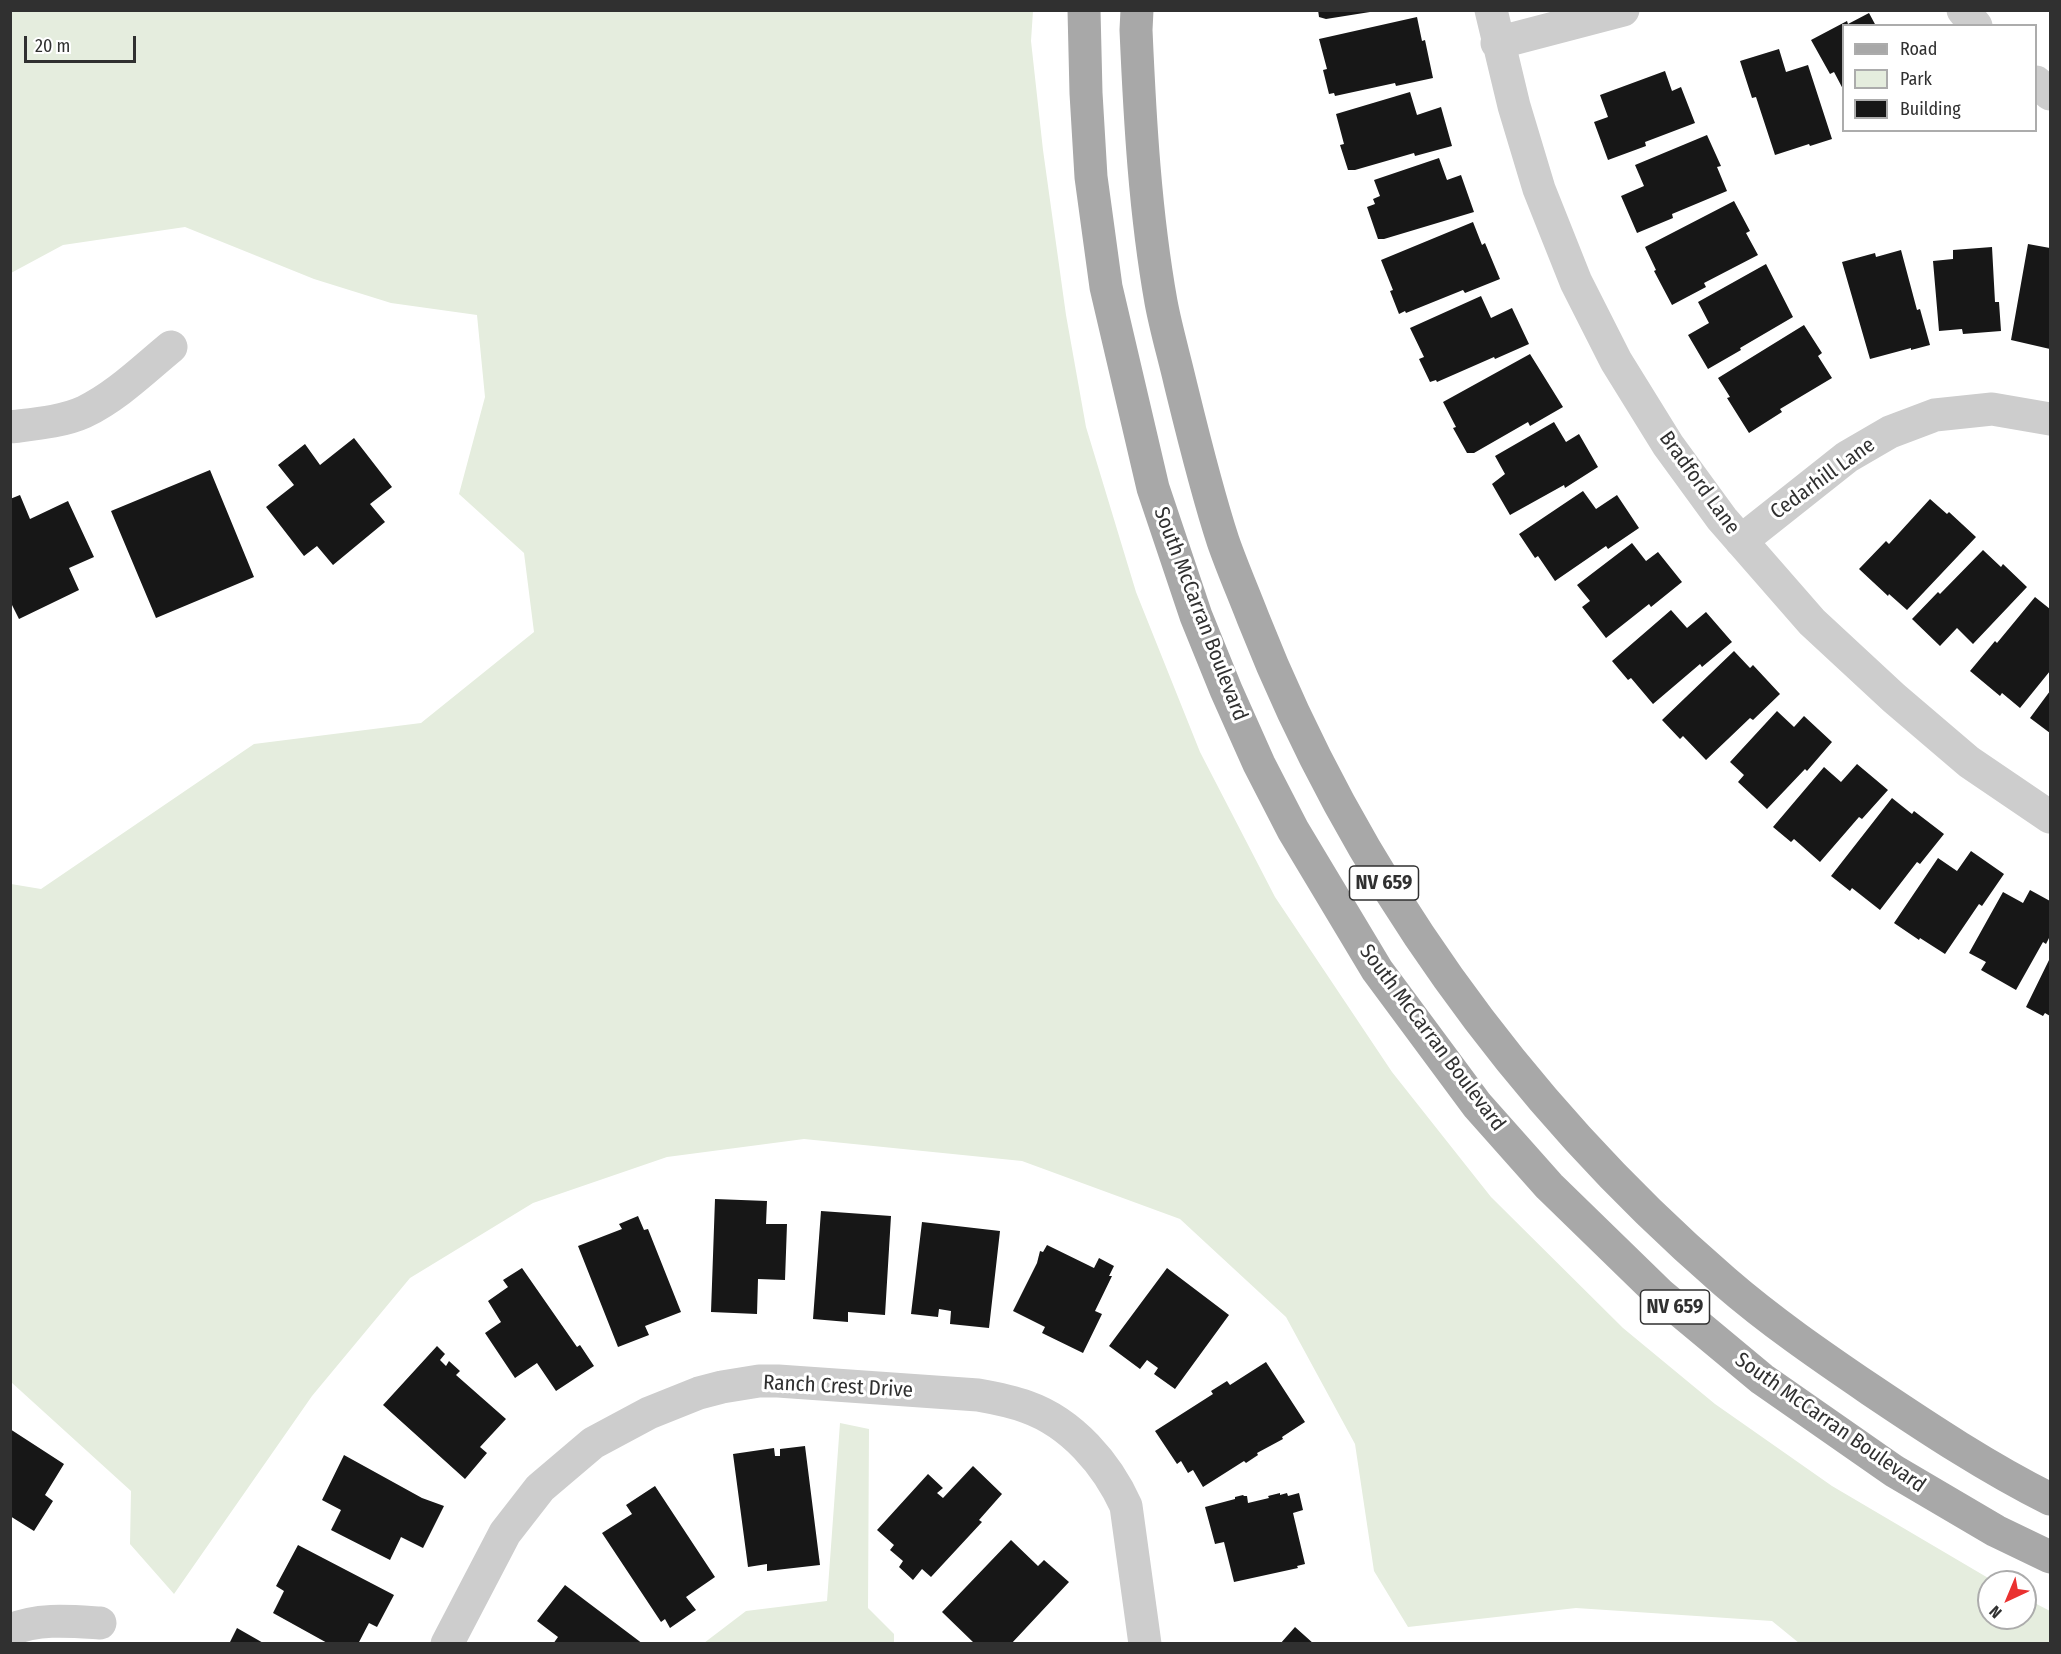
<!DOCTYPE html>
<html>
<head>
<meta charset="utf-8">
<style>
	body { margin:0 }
	#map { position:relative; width:2061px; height:1654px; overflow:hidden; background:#fff; font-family:"Fira Sans Condensed",sans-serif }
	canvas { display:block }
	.frame { position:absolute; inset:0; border:12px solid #303030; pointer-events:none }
	.legend { position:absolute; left:1842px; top:24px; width:195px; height:108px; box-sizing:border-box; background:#fff; border:2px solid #acacac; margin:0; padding:8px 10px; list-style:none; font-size:18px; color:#303030 }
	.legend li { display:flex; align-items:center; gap:12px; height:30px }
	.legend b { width:30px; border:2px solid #acacac }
	.north { position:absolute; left:1977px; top:1570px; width:60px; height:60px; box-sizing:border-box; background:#fff; border:2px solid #acacac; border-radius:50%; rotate:224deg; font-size:16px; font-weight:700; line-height:24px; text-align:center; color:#303030 }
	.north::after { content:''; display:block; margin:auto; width:21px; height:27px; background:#ea3130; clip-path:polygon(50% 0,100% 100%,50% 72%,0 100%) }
	.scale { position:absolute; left:24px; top:36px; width:112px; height:27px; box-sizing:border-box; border:3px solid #303030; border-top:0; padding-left:8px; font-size:18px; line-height:21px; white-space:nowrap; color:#303030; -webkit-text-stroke:4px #fff; paint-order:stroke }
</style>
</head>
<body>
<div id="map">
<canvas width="2061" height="1654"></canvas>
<div class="frame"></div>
<ul class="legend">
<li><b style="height:8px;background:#a8a8a8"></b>Road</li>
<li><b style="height:16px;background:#e5edde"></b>Park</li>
<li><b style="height:16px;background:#171717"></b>Building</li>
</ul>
<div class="north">N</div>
<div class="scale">20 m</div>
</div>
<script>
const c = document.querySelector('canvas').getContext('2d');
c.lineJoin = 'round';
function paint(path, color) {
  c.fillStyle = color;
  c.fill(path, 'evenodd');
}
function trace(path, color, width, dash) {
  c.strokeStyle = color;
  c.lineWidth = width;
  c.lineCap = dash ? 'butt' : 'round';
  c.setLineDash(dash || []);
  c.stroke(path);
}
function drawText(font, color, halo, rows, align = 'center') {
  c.font = font + ' "Fira Sans Condensed",sans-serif';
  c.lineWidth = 6;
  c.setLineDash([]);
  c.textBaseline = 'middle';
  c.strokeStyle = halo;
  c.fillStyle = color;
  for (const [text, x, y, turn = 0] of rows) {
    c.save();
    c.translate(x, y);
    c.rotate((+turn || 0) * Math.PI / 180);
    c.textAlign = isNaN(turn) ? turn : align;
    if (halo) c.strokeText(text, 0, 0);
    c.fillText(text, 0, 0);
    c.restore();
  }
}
const green = new Path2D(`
	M11,10L1033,11L1031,41L1043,150L1066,315L1086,427L1136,592L1200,752L1275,897L1392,1072L1491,1197L1623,1328L1715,1404L1832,1486L1995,1582H1989V1618H2025V1598L2050,1611V1643H1799L1772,1621L1576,1608L1408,1627L1374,1571L1355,1444L1286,1317L1180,1219L1022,1161L804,1139L667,1157L533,1203L410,1278L312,1396L174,1594L130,1544L131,1491L11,1382V884L41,889L254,744L421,723L534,632L524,553L459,494L485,397L477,315L391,303L314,279L185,227L63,245L11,273Z
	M840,1423L869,1429L868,1608L894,1634V1643H704L746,1611L827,1601Z`);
const building = new Path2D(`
	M1318,10H1370V12L1326,19L1319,17Z
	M1869,13L1876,26H1844V91L1834,72L1830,74L1811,40L1847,21L1848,24Z
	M1417,17L1422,41L1425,40L1433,78L1396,86L1395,83L1335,96L1334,93L1329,94L1323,70L1327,69L1319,39Z
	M1779,49L1786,72L1808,65L1832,139L1810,146L1809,144L1775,155L1756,97L1752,98L1740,61Z
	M1665,71L1672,91L1681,87L1695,123L1645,142L1646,146L1608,160L1594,122L1608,117L1600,95Z
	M1410,92L1417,115L1441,107L1452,146L1415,156L1414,153L1355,170H1348L1340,145L1344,144L1336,114Z
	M1707,135L1721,166L1717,167L1727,191L1672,214L1673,218L1637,233L1621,196L1644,186L1635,165Z
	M1439,158L1447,180L1461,175L1474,212L1384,239H1378L1367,207L1375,204L1373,199L1380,196L1374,180Z
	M1734,201L1750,231L1746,233L1758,255L1704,283L1706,287L1672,305L1654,271L1656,270L1645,247Z
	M1473,222L1482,245L1485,243L1500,279L1465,293L1463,290L1406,313L1405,311L1399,314L1390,291L1393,290L1381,260Z
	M2028,244L2050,248V349L2011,340Z
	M1992,247L1995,302H1999L2001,331L1963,334L1962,329L1939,331L1933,261L1953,259V250Z
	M1901,250L1917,310L1920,309L1930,345L1911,350V348L1870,359L1842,262L1875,253L1876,257Z
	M1766,264L1793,317L1740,348L1741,350L1708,369L1688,335L1709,323L1698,302Z
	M1481,296L1491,318L1512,308L1529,344L1495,359L1494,357L1437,382L1436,380L1430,382L1419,359L1424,357L1410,328Z
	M1804,325L1822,353L1818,356L1832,378L1780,409L1782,412L1749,433L1727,398L1730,397L1718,378Z
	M1530,354L1563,407L1530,426L1528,422L1474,453H1467L1453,428L1456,427L1443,402Z
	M1554,422L1566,442L1579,434L1598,467L1565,488L1564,485L1510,515L1492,484L1505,474L1495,456Z
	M354,438L392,487L370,504L385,522L333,565L317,546L304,556L266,507L294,485L278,465L305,444L320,465Z
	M210,470L254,577L156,618L111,511Z
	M1583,491L1596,509L1617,495L1639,528L1608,549L1606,546L1555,581L1538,556L1535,558L1519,534Z
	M20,495L30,519L68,501L94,557L69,568L79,590L19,619L10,601V499Z
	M1930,499L1947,514L1949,512L1976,537L1907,610L1889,594L1888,596L1859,569L1886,541L1889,544Z
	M1632,543L1646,561L1658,552L1682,582L1651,607L1649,604L1606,638L1582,607L1590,601L1577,585Z
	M1983,550L2001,567L2003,564L2027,587L1973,644L1957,628L1940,646L1912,619L1938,592L1940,594Z
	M2035,597L2050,609V671L2020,708L2002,693L2000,696L1970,671L1995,641L1997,643Z
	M1671,610L1687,628L1706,612L1732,642L1702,667L1700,664L1653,704L1631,678L1628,680L1612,661Z
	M1734,651L1750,668L1753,665L1780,694L1753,720L1750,718L1706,760L1683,736L1680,739L1662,720Z
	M2050,691V733L2030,718Z
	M1777,711L1794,727L1804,716L1832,742L1807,771L1805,769L1767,809L1738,782L1744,775L1730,762Z
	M1857,764L1888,790L1862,819L1859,817L1820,862L1794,839L1791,842L1773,827L1824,767L1841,782Z
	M1892,798L1912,814L1914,811L1944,834L1920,864L1917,862L1880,910L1852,888L1850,891L1831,876Z
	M1971,851L2004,874L1982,906L1979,904L1945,954L1920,938L1919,940L1894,923L1938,858L1957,871Z
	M2030,890L2050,901V936L2046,944L2043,942L2016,990L1981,970L1986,962L1969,953L2003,892L2023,903Z
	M2050,958V1016L2045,1013L2043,1016L2026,1007Z
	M715,1199L767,1201L766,1224H787L785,1280L758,1279L757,1314L711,1312Z
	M821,1211L891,1216L885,1315L848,1312V1322L813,1319Z
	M638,1216L644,1230L648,1229L681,1312L645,1326L649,1335L618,1347L578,1246L622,1229L619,1224Z
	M922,1222L1000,1231L989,1328L950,1324L951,1311L939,1309L938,1317L911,1314Z
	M1047,1245L1094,1268L1099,1258L1114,1266L1109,1276H1112L1095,1311L1102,1314L1083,1353L1042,1333L1045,1327L1013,1311L1037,1263L1040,1251L1043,1252Z
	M522,1268L577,1347L580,1345L594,1366L556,1391L537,1363L515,1378L485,1333L501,1322L488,1301L508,1287L503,1280Z
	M1167,1268L1229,1315L1175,1389L1154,1374L1158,1368L1147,1360L1140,1369L1109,1346Z
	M437,1346L445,1354L440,1360L446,1366L449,1361L460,1371L456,1375L506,1419L480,1447L487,1453L465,1479L383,1405Z
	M1266,1362L1305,1422L1282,1437L1283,1439L1257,1453L1258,1455L1246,1463L1244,1461L1203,1487L1193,1470L1188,1473L1181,1461L1177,1464L1155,1431L1213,1394L1211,1391L1227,1381L1230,1385Z
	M10,1429L64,1464L45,1495L53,1501L34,1531L10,1516Z
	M805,1446L820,1565L767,1571V1564L748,1567L733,1454L774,1448L775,1456H780V1449Z
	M344,1455L422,1498L444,1506L423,1548L401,1537L390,1560L331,1530L341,1510L322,1500Z
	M973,1466L1002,1494L979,1520L982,1522L931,1577L922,1569L913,1580L899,1567L903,1561L890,1550L894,1545L877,1530L928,1474L943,1488L937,1493L943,1498Z
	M655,1486L715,1577L686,1597L696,1610L670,1628L665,1619L661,1622L602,1533L632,1514L626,1505Z
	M1280,1493V1495L1287,1493L1288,1496L1299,1493L1303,1510L1293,1513L1305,1564L1297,1566L1298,1568L1234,1582L1224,1542L1215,1544L1205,1507L1235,1499V1497L1243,1495L1244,1496H1247L1248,1503L1269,1498L1268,1496Z
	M1011,1540L1038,1566L1044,1560L1069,1582L1011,1644H975L942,1612Z
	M298,1545L394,1595L377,1627L369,1623L358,1644H329L273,1613L284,1591L276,1586Z
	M565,1585L586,1601L643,1644H553L558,1637L537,1621Z
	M1295,1627L1314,1644H1280Z
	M237,1628L265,1644H229Z`);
const minor = new Path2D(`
	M1491,10L1514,106L1539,189L1576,282L1616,361L1668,445L1722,519L1812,622L1894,698L1969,762L2050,817
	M1963,10L1976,26
	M1497,43L1623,10
	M2036,82L2050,94
	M10,427C34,424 62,422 84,412C117,396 143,370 171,347
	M1741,541L1847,457L1890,432L1935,415L1992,409L2050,419
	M10,1630C39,1618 69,1621 100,1623
	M447,1644L505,1533L540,1488L593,1443L649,1413L699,1393L722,1387L759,1381H778L978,1395C995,1398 1011,1401 1027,1407C1072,1423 1107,1464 1126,1506L1145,1644`);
const primary = new Path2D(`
	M1084,10L1086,93L1091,177L1106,287L1153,488L1196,616L1226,690L1259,764L1293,830L1377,970L1477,1105L1549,1186L1661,1295L1762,1379L1894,1471L1996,1531L2050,1557
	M1137,10L1136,30C1140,121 1145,212 1161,302C1166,329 1174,356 1180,382C1193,435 1206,489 1223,541C1232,567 1243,592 1253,618C1353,873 1517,1102 1724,1281C1770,1321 1821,1356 1871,1390C1929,1429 1988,1468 2050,1499`);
const shields = [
	[1384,883,69],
	[1675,1307,69]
];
const shieldNames = [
	["NV 659",1384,883],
	["NV 659",1675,1307]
];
const streetNames = [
	["Cedarhill Lane",1823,479,-36],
	["Bradford Lane",1699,483,54],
	["South McCarran Boulevard",1200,614,69],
	["South McCarran Boulevard",1432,1038,53],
	["Ranch Crest Drive",838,1387,3],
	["South McCarran Boulevard",1830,1423,35]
];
paint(green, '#e5edde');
paint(building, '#171717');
trace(minor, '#cdcdcd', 33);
trace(primary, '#a8a8a8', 33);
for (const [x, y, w] of shields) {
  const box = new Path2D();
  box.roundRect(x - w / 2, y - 17, w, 34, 4.5);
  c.fillStyle = '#fff';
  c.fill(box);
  trace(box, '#303030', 1.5);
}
drawText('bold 20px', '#303030', null, shieldNames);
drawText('21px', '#303030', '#fff', streetNames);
</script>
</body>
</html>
